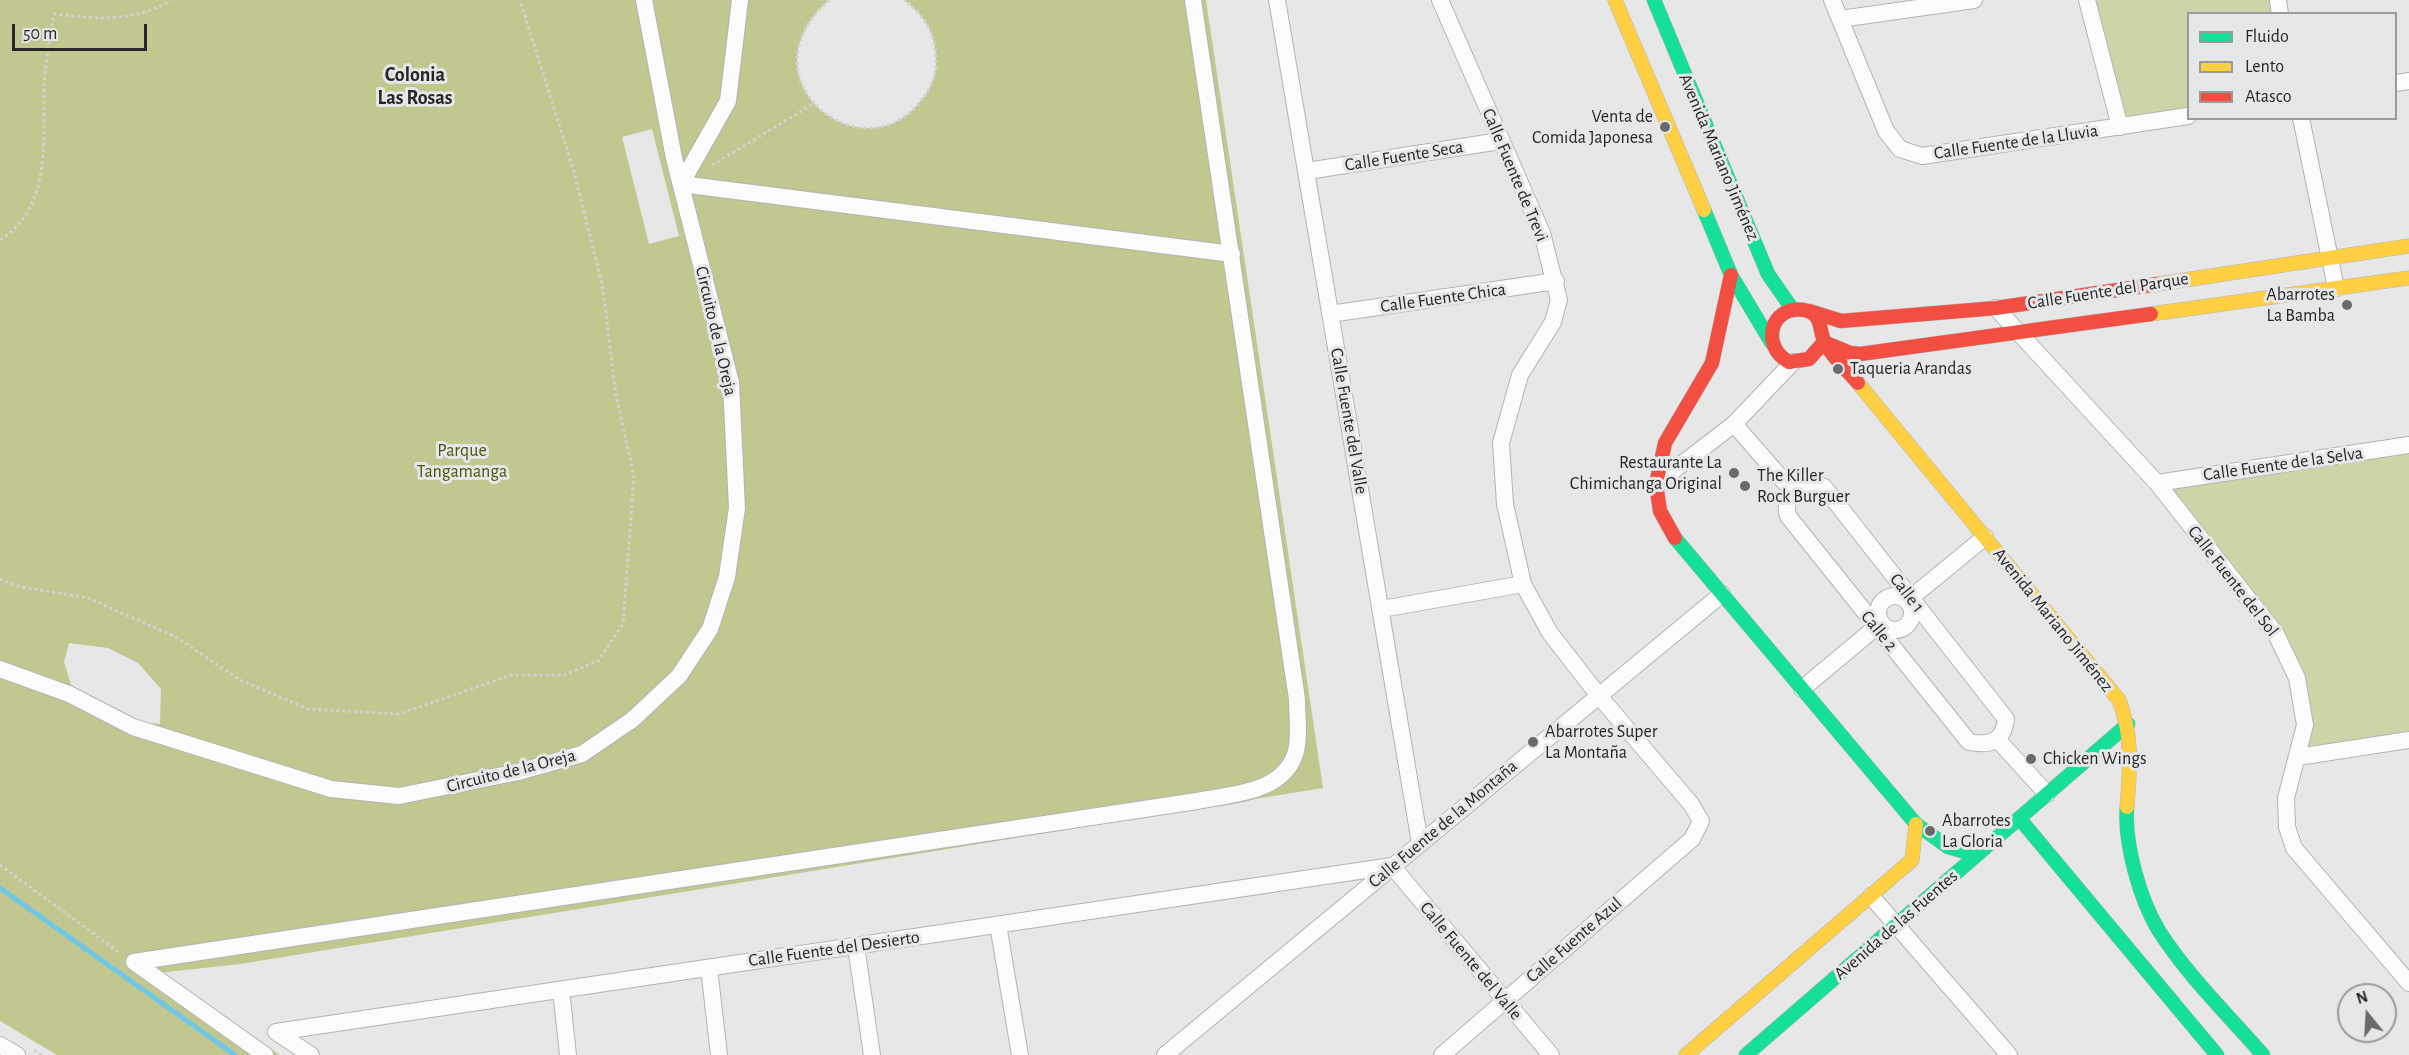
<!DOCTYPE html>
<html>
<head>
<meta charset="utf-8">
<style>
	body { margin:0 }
	#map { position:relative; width:2409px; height:1055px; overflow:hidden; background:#e7e7e8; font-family:"Alegreya Sans",sans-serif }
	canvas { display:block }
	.legend { position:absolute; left:2187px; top:12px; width:210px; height:108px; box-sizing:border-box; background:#e6e7e9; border:2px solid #999a9b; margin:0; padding:8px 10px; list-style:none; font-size:18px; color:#262627 }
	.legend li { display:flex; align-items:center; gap:12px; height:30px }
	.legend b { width:30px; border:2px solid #999a9b }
	.north { position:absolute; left:2337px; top:983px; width:60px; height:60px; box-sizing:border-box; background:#e6e7e9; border:2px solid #999a9b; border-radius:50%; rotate:342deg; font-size:16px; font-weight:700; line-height:24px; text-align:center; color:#262627 }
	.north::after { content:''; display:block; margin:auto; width:21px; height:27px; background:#6a6a6b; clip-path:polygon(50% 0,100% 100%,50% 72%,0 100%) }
	.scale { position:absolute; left:12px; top:24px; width:135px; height:27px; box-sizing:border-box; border:3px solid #262627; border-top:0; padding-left:8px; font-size:18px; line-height:21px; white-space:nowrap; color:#262627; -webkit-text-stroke:4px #e6e7e9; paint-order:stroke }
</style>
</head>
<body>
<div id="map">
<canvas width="2409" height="1055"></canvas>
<ul class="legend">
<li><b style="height:8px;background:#16e098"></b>Fluido</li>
<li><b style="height:8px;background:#ffcf43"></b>Lento</li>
<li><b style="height:8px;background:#f24e42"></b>Atasco</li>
</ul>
<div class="north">N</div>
<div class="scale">50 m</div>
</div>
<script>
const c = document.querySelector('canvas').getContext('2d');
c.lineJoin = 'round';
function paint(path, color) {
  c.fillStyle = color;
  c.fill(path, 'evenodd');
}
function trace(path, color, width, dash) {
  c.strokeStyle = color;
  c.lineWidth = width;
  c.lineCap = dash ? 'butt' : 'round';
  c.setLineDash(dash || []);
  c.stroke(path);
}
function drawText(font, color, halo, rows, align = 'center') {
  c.font = font + ' "Alegreya Sans",sans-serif';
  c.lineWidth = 6;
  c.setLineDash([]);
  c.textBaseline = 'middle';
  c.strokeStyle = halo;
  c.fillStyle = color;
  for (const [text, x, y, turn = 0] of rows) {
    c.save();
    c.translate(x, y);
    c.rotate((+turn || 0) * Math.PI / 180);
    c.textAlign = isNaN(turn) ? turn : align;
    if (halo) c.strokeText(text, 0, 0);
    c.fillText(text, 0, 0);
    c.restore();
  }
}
const green = new Path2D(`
	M2087,0H2278L2280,13L2188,14V116L2120,127Z
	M2409,445V740L2298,757L2305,725L2276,634L2157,483Z`);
const forest = new Path2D(`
	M0,0H829C739,80 862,174 919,103C928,93 935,80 936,66C937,37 927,17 904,0H1206L1323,788L240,964L158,973L280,1055H57L0,1021ZM652,129L679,236L649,244L622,137ZM69,643L108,648L138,663L161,689L160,724L139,722L73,691L64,662Z`);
const stream = new Path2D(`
	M0,888L235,1055`);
const path = new Path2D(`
	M829,0C739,80 862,174 919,103C928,93 935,80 936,66C937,37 927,17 904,0
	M712,165L813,104
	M0,240C56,205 41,130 45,73C47,54 51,33 54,14C97,19 133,23 171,0
	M0,579L17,586L88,598L176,637L240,680L308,709L399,714L511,675H564L598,661L623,624L634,476L616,396L603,288L574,172L520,0
	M0,865L120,953
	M34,1050L42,1055`);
const street = new Path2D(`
	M740,0L728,101L681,184L1232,254
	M1277,0L1420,843
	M1440,0L1542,233L1559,300L1553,322L1520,375L1501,443L1505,504L1523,584L1550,633L1599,696L1691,804L1701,821L1692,839L1442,1055
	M1832,0L1886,131L1900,149L1922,156L2188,116
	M2087,0L2120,127
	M2278,0L2280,14
	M1840,19L1974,0
	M2396,83L2409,81
	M2301,118L2336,288
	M1307,171L1500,141
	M1996,308L2157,483L2276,634L2297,678L2305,725L2286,798L2287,827L2294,848L2409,983
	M1330,314L1556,281
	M1734,424L1794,493
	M2157,483L2409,445
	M1656,484L1734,424L1793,362
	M1815,484L1824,487L2006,719C2003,742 1990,746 1969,742L1788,516C1782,498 1799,487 1815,484Z
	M1878 613a17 17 0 1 1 34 0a17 17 0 1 1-34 0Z
	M1907,601L1985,537
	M1382,609L1523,584
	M0,669L69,694L133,727L331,789L399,796L518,772L582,754L632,720L679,676L710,629L727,577L737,508L731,383L674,158L644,0
	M1802,689L1881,623
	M1997,739L2047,794
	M2298,757L2409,740
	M1871,896L2009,1055
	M998,925L1020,1055
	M856,946L872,1055
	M709,968L719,1055
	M561,990L568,1055
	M276,1032L1392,866L1551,1055
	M276,1032L311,1055
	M0,1045L17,1055
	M265,1055L134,962L1197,801C1232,794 1285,793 1296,751C1300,736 1297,715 1297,699L1193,0
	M1165,1055L1722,594`);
const fast = new Path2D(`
	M1654,0L1768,274L1793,310
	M1704,210L1731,275L1771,342
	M1675,538L1916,824L1948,847L1977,855
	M2127,807C2124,843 2140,900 2159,931C2188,976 2228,1015 2263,1055
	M2019,818L2217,1055
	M1746,1055L2128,724`);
const slow = new Path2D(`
	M1615,0L1704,210
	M2158,284L2409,246
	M2151,314L2409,278
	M1858,383L2119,700C2133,736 2130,769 2127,807
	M1686,1055L1912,860L1916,824`);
const jam = new Path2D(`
	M1809,311L1841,321L1996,308L2158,284
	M1824,342L1809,359L1789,362C1760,346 1770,305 1804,310C1824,314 1818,330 1825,343C1832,357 1847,370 1858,383
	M1826,343L1850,353L1860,354L2151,314
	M1675,538L1660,511L1656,484L1665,443L1712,363L1731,275`);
const markers = [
	[1665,127,6,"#6a6a6b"],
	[2347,305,6,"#6a6a6b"],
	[1838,369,6,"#6a6a6b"],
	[1734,473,6,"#6a6a6b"],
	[1745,486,6,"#6a6a6b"],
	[1533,742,6,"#6a6a6b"],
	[2031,759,6,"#6a6a6b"],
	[1930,831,6,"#6a6a6b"]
];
const poiNames = [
	["Venta de",1653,117,"right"],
	["Comida Japonesa",1653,138,"right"],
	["Abarrotes",2335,295,"right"],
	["La Bamba",2335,316,"right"],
	["Taqueria Arandas",1850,369],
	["Restaurante La",1722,463,"right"],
	["Chimichanga Original",1722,484,"right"],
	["The Killer",1757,476],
	["Rock Burguer",1757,497],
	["Abarrotes Super",1545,732],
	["La Montaña",1545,753],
	["Chicken Wings",2043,759],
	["Abarrotes",1942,821],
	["La Gloria",1942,842]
];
const streetNames = [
	["Calle Fuente de la Lluvia",2016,142,-8],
	["Calle Fuente Seca",1404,156,-9],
	["Avenida Mariano Jiménez",1719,157,67],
	["Calle Fuente de Trevi",1515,175,67],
	["Calle Fuente del Parque",2108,291,-9],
	["Calle Fuente Chica",1443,298,-8],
	["Circuito de la Oreja",716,331,77],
	["Calle Fuente del Valle",1349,421,80],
	["Calle Fuente de la Selva",2283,464,-8],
	["Calle Fuente del Sol",2233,581,52],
	["Calle 1",1907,593,52],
	["Avenida Mariano Jiménez",2053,620,51],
	["Calle 2",1879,631,51],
	["Circuito de la Oreja",511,771,-14],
	["Calle Fuente de la Montaña",1443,824,-40],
	["Avenida de las Fuentes",1896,925,-41],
	["Calle Fuente Azul",1574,940,-41],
	["Calle Fuente del Desierto",834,949,-8],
	["Calle Fuente del Valle",1471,961,50]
];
const parkNames = [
	["Parque",462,451],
	["Tangamanga",462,472]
];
const neighbourhoodNames = [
	["Colonia",415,75],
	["Las Rosas",415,98]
];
paint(green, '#cfd4a8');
paint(forest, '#c1c78f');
trace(stream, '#6fc6e7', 5);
trace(street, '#b3b3b4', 18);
trace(fast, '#b3b3b4', 15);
trace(slow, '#b3b3b4', 15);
trace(jam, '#b3b3b4', 15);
trace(path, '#d2d2d3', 3, [3, 3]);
trace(street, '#fbfbfc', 16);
trace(fast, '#16e098', 14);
trace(slow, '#ffcf43', 14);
trace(jam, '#f24e42', 14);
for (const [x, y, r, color] of markers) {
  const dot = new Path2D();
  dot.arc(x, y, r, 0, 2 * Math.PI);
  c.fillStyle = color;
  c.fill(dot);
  trace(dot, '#e6e7e9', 2);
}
drawText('18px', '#262627', '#e6e7e9', poiNames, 'left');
drawText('18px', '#262627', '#e6e7e9', streetNames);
drawText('18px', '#4e5406', '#e6e7e9', parkNames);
drawText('bold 20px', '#262627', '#e6e7e9', neighbourhoodNames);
</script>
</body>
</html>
